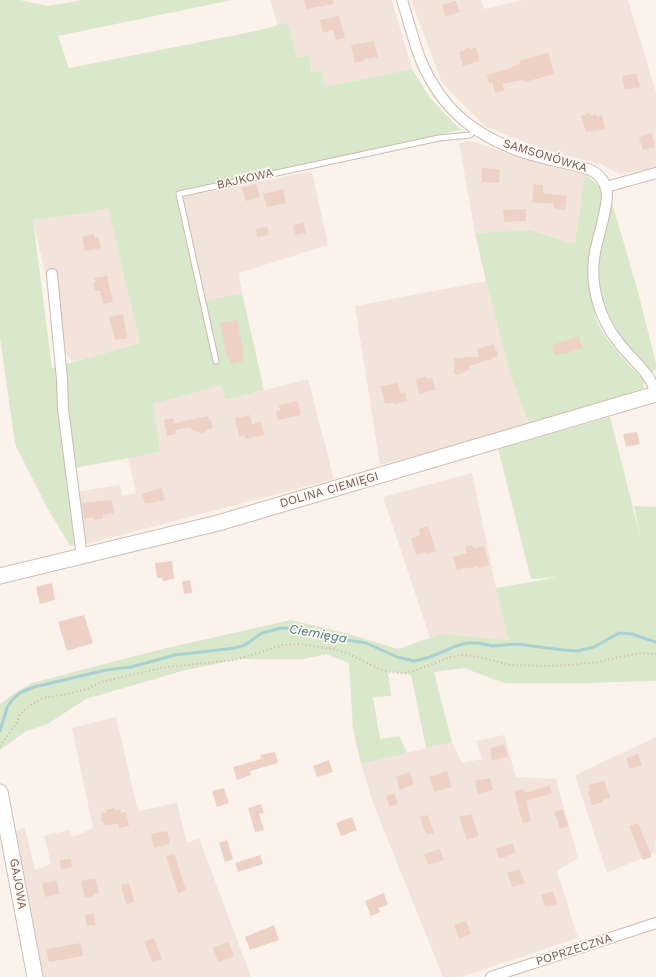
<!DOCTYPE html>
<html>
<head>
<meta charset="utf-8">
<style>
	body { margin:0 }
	canvas { display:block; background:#fbf3eb }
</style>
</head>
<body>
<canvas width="656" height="977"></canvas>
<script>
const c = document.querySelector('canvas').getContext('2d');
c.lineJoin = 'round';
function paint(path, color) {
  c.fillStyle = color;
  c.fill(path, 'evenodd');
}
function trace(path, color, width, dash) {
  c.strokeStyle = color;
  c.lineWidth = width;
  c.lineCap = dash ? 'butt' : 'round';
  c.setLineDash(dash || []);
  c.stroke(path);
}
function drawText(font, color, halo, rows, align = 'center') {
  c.font = font + ' "Work Sans",sans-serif';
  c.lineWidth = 3.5;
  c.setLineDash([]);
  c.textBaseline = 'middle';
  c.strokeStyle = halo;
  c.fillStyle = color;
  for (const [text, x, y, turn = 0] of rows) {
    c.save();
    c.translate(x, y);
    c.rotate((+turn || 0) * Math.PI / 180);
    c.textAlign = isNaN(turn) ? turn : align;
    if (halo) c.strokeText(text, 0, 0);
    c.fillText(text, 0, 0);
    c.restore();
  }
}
const residential = new Path2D(`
	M270,0H392L412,69L325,87L297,59L288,23L278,26Z
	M411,0H481L484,9L523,0H628L656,92V168L620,174L600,164L545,150L486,127L442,83Z
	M471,141L524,159L585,174L575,244L530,230L475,233L459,143Z
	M312,171L328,245L239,273L242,293L200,303L177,198Z
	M108,207L140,343L72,362L62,347L33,220L80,214Z
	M486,281L510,374L530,426L380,465L355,306Z
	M308,379L334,479L87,544L75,492L120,485L122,496L136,493L128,458L160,452L152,404L221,385L226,400Z
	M472,473L496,588L510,640L442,634L430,638L383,497Z
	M116,717L138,811L177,803L187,843L199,838L251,977H42L15,831L25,828L35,870L51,864L44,836L69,830L73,837L93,828L72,728Z
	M504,735L516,777L556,779L578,858L557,871L578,938L461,977H443L373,803L361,764L452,742L462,763L482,759L476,741Z
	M656,737V842L655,843L656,852L607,873L575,775Z`);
const green = new Path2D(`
	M0,0H20L47,6L83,0H232L58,36L69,68L251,32L288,23L297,58L308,56L311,72L322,71L325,87L412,69L430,98L461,130L175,192L200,302L242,293L264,390L226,400L221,385L153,404L160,452L70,469L87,544L70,546L48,509L15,444L0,337ZM108,208L140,343L52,368L33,220L80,214Z
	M585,174L595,182L612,203L637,288L656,363V369L652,372C634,354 613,335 605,310L595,313C598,335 629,364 644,381L643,388L572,413L530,426L510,374L486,281L475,233L530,230L575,244Z
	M610,417L641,540L634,506L656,507V681L583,683H504L464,668L434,672L452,742L426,748L411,675L388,671L391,696L373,697L380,739L399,736L407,753L361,764L353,729L349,663L326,654L304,659H239L182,671L86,699L46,725L26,731L0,750V704L15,693L32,683L158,650L291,620L349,634L398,649L442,634L509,640L496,588L559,577L531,579L498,449Z`);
const stream = new Path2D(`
	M0,731L7,708L12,700L21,692L34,687L106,670L131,667L175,655L235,648L245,645L262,633L281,628L301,629L340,639L366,643L397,657L414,661L430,657L456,646L467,643H479L492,646L517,644L563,650L578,651L594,647L619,633L632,634L656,642`);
const building = new Path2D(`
	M304,0H333V4L306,9Z
	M456,1L460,12L445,16L442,5Z
	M339,16L345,38L336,40L333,30L323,33L320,20Z
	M374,41L378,57L364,59V61L355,63L351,45Z
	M469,47L471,49L476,47L480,61L463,66L459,52L464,51V49Z
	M548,53L554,74L525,82L524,80L502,84L505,90L495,93L492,82L489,83L487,75L511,68V67L520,64L519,61Z
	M636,73L640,87L625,90L622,76Z
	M590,113L591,116L596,114L597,117L602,115L605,129L586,132L581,116Z
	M652,133L655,147L643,150L639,137Z
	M482,168L500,169L499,183L482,182Z
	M256,184L260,197L246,201L242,188Z
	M534,184L543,185V193L567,196L565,210L553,208L554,204L532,202Z
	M283,189L286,203L267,207L263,194Z
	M526,209V221L504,222L503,210Z
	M304,223L306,233L295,235L293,225Z
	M267,227L269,235L257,237L256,229Z
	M94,234L95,238L98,237L101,248L85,251L82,237Z
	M107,276L113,302L103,304L100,291H95L93,283H96L94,278Z
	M123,314L127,338L115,340L109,317Z
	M237,320L244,355L242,356L243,361L231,364L230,359H227L220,323Z
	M579,336L582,348L565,354L564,353L555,355L552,345Z
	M494,344L498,356L491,358L492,359L469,366L470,369L465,371L466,372L456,375L454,373V358L479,357L477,349Z
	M426,377V379L433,378L435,390L419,394L416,379Z
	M398,383L400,393L405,392L407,401L395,404L394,402L385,404L381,386Z
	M298,401L301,415L278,420L276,411L280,410L279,405Z
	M250,415L252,424L261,422L264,435L245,439V435L239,437L235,418Z
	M208,416L209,420H211L213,428L207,430L203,433L192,431L191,427L175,430L176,434L167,436L164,420L173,418L174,423Z
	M637,432L640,444L626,447L623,434Z
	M162,488L165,500L145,504L142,494Z
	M112,500L114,513L103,515V519L94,520V518L84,519L82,503Z
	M428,526L436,551L426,555L425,552L416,555L411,539L420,535L419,529Z
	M471,545L475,548L484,546L489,565L478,568L477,566L468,569V567L457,570L453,557L467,553L465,547Z
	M172,561L174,579L163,581L162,578H157L155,563Z
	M190,580L192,593L184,594L182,581Z
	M52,583L55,600L40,604L36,587Z
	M84,615L93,643L67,651L58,622Z
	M505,745L508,757L492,760L490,748Z
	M275,752L278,763L250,771L251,775L237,780L233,767L261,759L260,755Z
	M638,754L642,765L630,769L626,758Z
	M329,760L333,772L317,777L313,766Z
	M447,771L452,787L434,792L429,777Z
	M409,772L414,784L400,790L396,777Z
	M490,778L493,790L478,794L475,781Z
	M604,781L610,798L602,800L603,802L592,805L588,792L590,791L588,785Z
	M549,786L552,793L526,801L531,821L523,824L514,791L523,789L524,793Z
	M224,788L229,803L217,807L212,791Z
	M394,793L398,804L390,807L386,796Z
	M261,804L264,813L259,814L264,830L255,832L248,808Z
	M115,808V810L121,809V813L126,812L129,826L119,828L118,824L104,825L103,822L100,820L102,816L101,813L107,812L106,810Z
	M562,809L568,826L560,829L554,812Z
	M471,814L479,836L467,840L459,817Z
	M428,815L434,833L426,835L420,817Z
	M352,817L357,830L341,836L336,823Z
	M638,823L652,857L643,860L629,826Z
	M167,831L170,844L154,848L151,834Z
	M227,840L233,859L225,862L219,843Z
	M513,843L516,853L499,859L496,849Z
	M440,849L444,860L428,865L424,854Z
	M174,853L186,890L178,893L166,856Z
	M260,855L263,864L238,872L235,863Z
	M71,859L72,867L61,869L60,860Z
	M519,869L525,883L512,887L507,873Z
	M95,878L99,893L93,894L94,896L85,898L81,881Z
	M57,881L59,894L45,897L42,883Z
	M129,883L134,902L126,904L121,885Z
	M553,891L557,904L545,907L541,895Z
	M384,893L388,905L378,908L380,912L371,916L365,901Z
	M93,913L96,925L87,926L85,915Z
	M466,921L471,934L459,939L454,925Z
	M274,925L279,940L250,950L245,937Z
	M154,938L162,959L153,963L144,942Z
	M228,942L234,956L218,962L213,948Z
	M81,943L83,956L49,962L46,949Z`);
const path = new Path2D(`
	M0,746L16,724L20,714L29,706L43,698L67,694L87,689L101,682L166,667L235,660L283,645L299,644L333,649L349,654L380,669L390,672L402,673L414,671L450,657L463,655L479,657L510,665L547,666L569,665L599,662L619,657L642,653L656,654`);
const lane = new Path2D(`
	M216,361L179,194L439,138L470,135L475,129`);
const street = new Path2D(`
	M402,0C408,19 413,39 420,58C441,110 476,137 528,154C548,160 568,163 588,169C601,174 607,184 607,198C605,216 599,234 595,252C589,284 599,318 619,343C632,360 651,373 656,394
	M606,187L656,173
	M52,274L62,379L63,409L82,557
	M491,977L656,923`);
const secondary = new Path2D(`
	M0,576L218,523L656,394
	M0,792L35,977`);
const streetNames = [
	["SAMSONÓWKA",545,156,17],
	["BAJKOWA",245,179,-13],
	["DOLINA CIEMIĘGI",329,490,-16],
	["GAJOWA",18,884,80],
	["POPRZECZNA",574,950,-18]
];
const waterNames = [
	["Ciemięga",318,634,10]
];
paint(residential, '#f2e4da');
paint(green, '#d9e7ca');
trace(stream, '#a8d1d3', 3);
paint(building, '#edd1c5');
trace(lane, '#ccbab1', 7);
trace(street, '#ccbab1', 12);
trace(secondary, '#d0bcb2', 17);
trace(path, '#d3b4a8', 2, [1, 3]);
trace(lane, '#fff', 5);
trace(street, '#fff', 10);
trace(secondary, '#fff', 15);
drawText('12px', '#735950', '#fdf7f1', streetNames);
drawText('italic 13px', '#487a7d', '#fdf7f1', waterNames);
</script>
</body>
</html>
